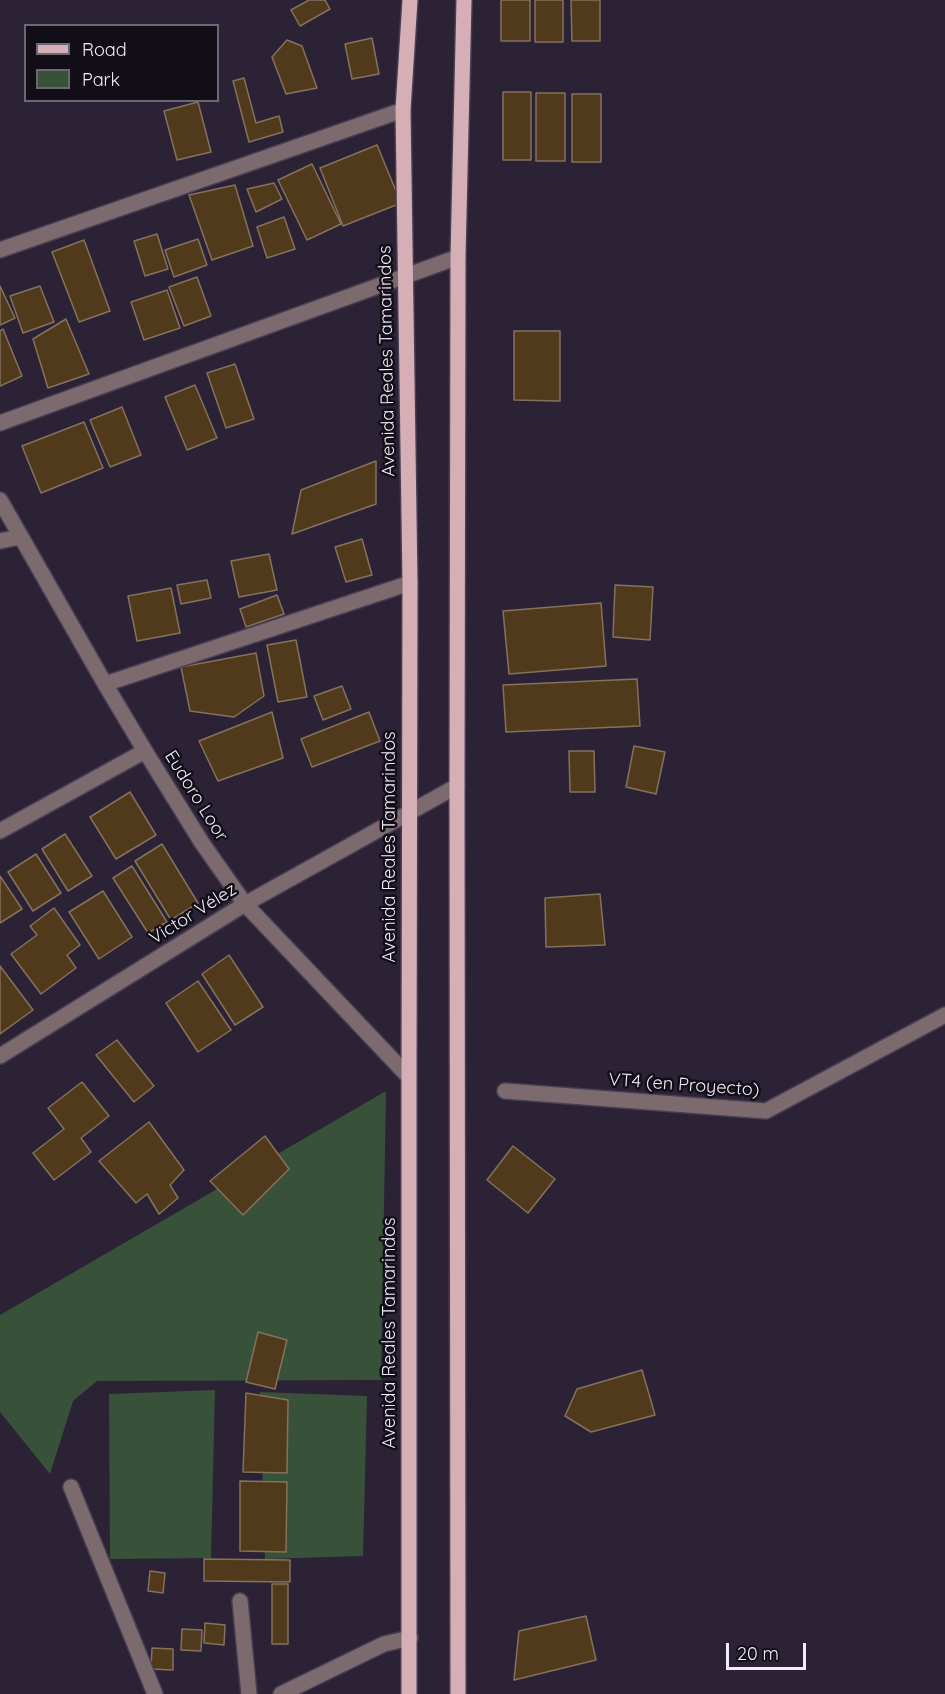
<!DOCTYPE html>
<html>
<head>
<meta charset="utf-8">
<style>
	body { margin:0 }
	#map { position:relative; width:945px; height:1694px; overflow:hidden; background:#2b2236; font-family:Quicksand,sans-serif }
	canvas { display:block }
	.legend { position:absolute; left:24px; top:24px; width:195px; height:78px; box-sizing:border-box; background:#120e17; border:2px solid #6c6772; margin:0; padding:8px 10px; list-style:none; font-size:18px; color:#f3edfb }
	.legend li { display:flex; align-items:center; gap:12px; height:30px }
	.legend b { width:30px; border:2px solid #6c6772 }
	.scale { position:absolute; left:726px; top:1643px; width:80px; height:27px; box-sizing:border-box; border:3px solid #f3edfb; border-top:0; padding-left:8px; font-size:18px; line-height:21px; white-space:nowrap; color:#f3edfb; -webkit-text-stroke:4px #120e17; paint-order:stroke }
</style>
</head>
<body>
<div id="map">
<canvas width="945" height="1694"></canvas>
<ul class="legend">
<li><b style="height:8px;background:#d5aeb6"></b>Road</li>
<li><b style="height:16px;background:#385139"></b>Park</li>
</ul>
<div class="scale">20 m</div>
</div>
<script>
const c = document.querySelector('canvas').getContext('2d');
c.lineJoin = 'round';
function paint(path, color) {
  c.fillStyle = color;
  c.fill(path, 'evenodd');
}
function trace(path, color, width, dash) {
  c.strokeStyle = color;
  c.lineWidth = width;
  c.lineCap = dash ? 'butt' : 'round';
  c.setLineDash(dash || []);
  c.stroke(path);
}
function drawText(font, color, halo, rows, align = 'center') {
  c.font = font + ' Quicksand,sans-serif';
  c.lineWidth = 5;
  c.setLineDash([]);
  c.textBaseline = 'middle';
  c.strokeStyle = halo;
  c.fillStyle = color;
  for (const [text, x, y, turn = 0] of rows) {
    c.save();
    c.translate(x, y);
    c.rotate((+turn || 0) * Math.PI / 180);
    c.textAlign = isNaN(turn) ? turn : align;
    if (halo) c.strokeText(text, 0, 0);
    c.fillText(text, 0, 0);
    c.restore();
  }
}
const green = new Path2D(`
	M386,1091L381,1380L97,1381L73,1401L50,1474L0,1412V1315Z
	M215,1390L211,1558L110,1559L109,1394Z
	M260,1392L367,1396L363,1556L265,1559Z`);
const building = new Path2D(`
	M309,0H325L330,9L300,26L291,10Z
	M501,0H530V41H501Z
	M535,0H563V42H535Z
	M571,0H600V41H572Z
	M372,38L379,74L352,79L345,44Z
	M287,40L302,46L317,88L286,94L272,57Z
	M244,78L256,123L279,116L283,132L249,142L233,81Z
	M503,92H531V160H503Z
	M536,93H565V161H536Z
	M572,94H601V162H572Z
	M198,102L211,152L177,160L164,111Z
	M377,145L401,203L343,226L320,168Z
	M312,164L341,224L307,240L278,180Z
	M274,183L282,199L256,212L247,189Z
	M235,185L253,246L212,260L189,195Z
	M284,217L295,249L267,258L257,227Z
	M157,234L168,269L145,276L134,241Z
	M198,239L207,265L174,277L165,250Z
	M84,240L110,311L79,322L52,252Z
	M197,277L211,316L184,326L169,287Z
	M0,286L15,318L0,325Z
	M40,286L54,322L23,333L10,296Z
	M167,290L180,328L144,340L131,302Z
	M66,319L89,374L48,388L33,339Z
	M3,329L22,376L0,386V331Z
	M514,331H560V401L514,400Z
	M235,364L254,419L226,428L207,373Z
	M195,385L217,438L187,450L165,397Z
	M122,407L141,455L110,467L90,420Z
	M84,422L103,468L41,493L22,446Z
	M376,461V504L292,534L301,490Z
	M362,539L372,575L346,582L335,547Z
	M269,554L277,590L239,597L231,561Z
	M207,580L211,598L181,604L177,585Z
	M615,585L653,587L650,640L613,637Z
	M171,588L180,633L137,641L128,596Z
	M277,595L284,614L246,627L240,609Z
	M601,603L606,666L509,674L503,611Z
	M296,640L307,697L278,702L267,645Z
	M256,653L264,696L234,717L190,711L181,667Z
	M637,679L640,726L506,732L503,685Z
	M342,686L351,709L323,720L314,696Z
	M272,712L283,758L218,781L199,741Z
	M369,712L380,741L312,767L301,739Z
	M634,746L665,752L656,794L626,787Z
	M569,751H594L595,792H570Z
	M130,792L156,835L116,859L90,817Z
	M65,834L92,876L68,891L42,849Z
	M162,844L198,903L171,920L135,861Z
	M36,854L61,893L33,911L8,872Z
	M132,866L167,922L148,933L113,878Z
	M0,876L22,909L0,923Z
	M103,891L132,937L99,959L69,912Z
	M600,894L605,945L546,947L545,898Z
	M54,908L80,945L67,955L76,968L41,994L11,954L37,935L30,926Z
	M229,955L263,1007L235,1025L202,974Z
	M0,966L33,1010L0,1034Z
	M198,981L231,1030L198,1052L166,1003Z
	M117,1040L154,1086L134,1102L96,1055Z
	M82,1082L109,1116L81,1138L91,1152L54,1180L33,1153L64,1129L48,1108Z
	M149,1122L184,1170L170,1185L178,1198L159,1214L147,1194L136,1203L99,1161Z
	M265,1136L289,1169L243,1215L210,1181Z
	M513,1146L555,1179L528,1213L487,1180Z
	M258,1332L287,1340L275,1389L246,1382Z
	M642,1370L655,1415L591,1432L565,1416L577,1389Z
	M246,1393L288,1400L287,1473L243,1472Z
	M240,1481L287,1482L286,1552L240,1551Z
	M204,1559L290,1560V1582L204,1581Z
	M150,1571L165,1573L163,1593L148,1591Z
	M272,1584H288V1644H272Z
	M586,1616L596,1660L514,1680L519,1631Z
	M205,1623L225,1625L224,1645L204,1643Z
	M182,1629L202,1630L201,1651L181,1650Z
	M152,1648L173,1649V1670L151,1669Z`);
const minor = new Path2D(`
	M0,250L403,110
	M0,423L458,257
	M0,500L105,684L145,751L202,843L245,904L409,1077
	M0,541L20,537
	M105,684L410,583
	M0,831L145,751
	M0,1056L245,904L457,786
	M505,1091L766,1111L945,1015
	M71,1487L155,1694
	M240,1601L249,1694
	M281,1694L384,1644L410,1638`);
const major = new Path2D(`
	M409,1694V1080L410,583L403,110L410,0
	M458,1694L457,786L458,257L464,0`);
const streetNames = [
	["Avenida Reales Tamarindos",387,361,-91],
	["Eudoro Loor",196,796,58],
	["Avenida Reales Tamarindos",390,847,-90],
	["Victor Vélez",193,914,-32],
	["VT4 (en Proyecto)",684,1085,4],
	["Avenida Reales Tamarindos",390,1333,-90]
];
paint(green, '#385139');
paint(building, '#513a1c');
trace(building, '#84725d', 1.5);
trace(minor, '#473e52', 18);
trace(major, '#473e52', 18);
trace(minor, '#7d6a6e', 15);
trace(major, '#d5aeb6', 15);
drawText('18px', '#f3edfb', '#120e17', streetNames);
</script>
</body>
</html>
